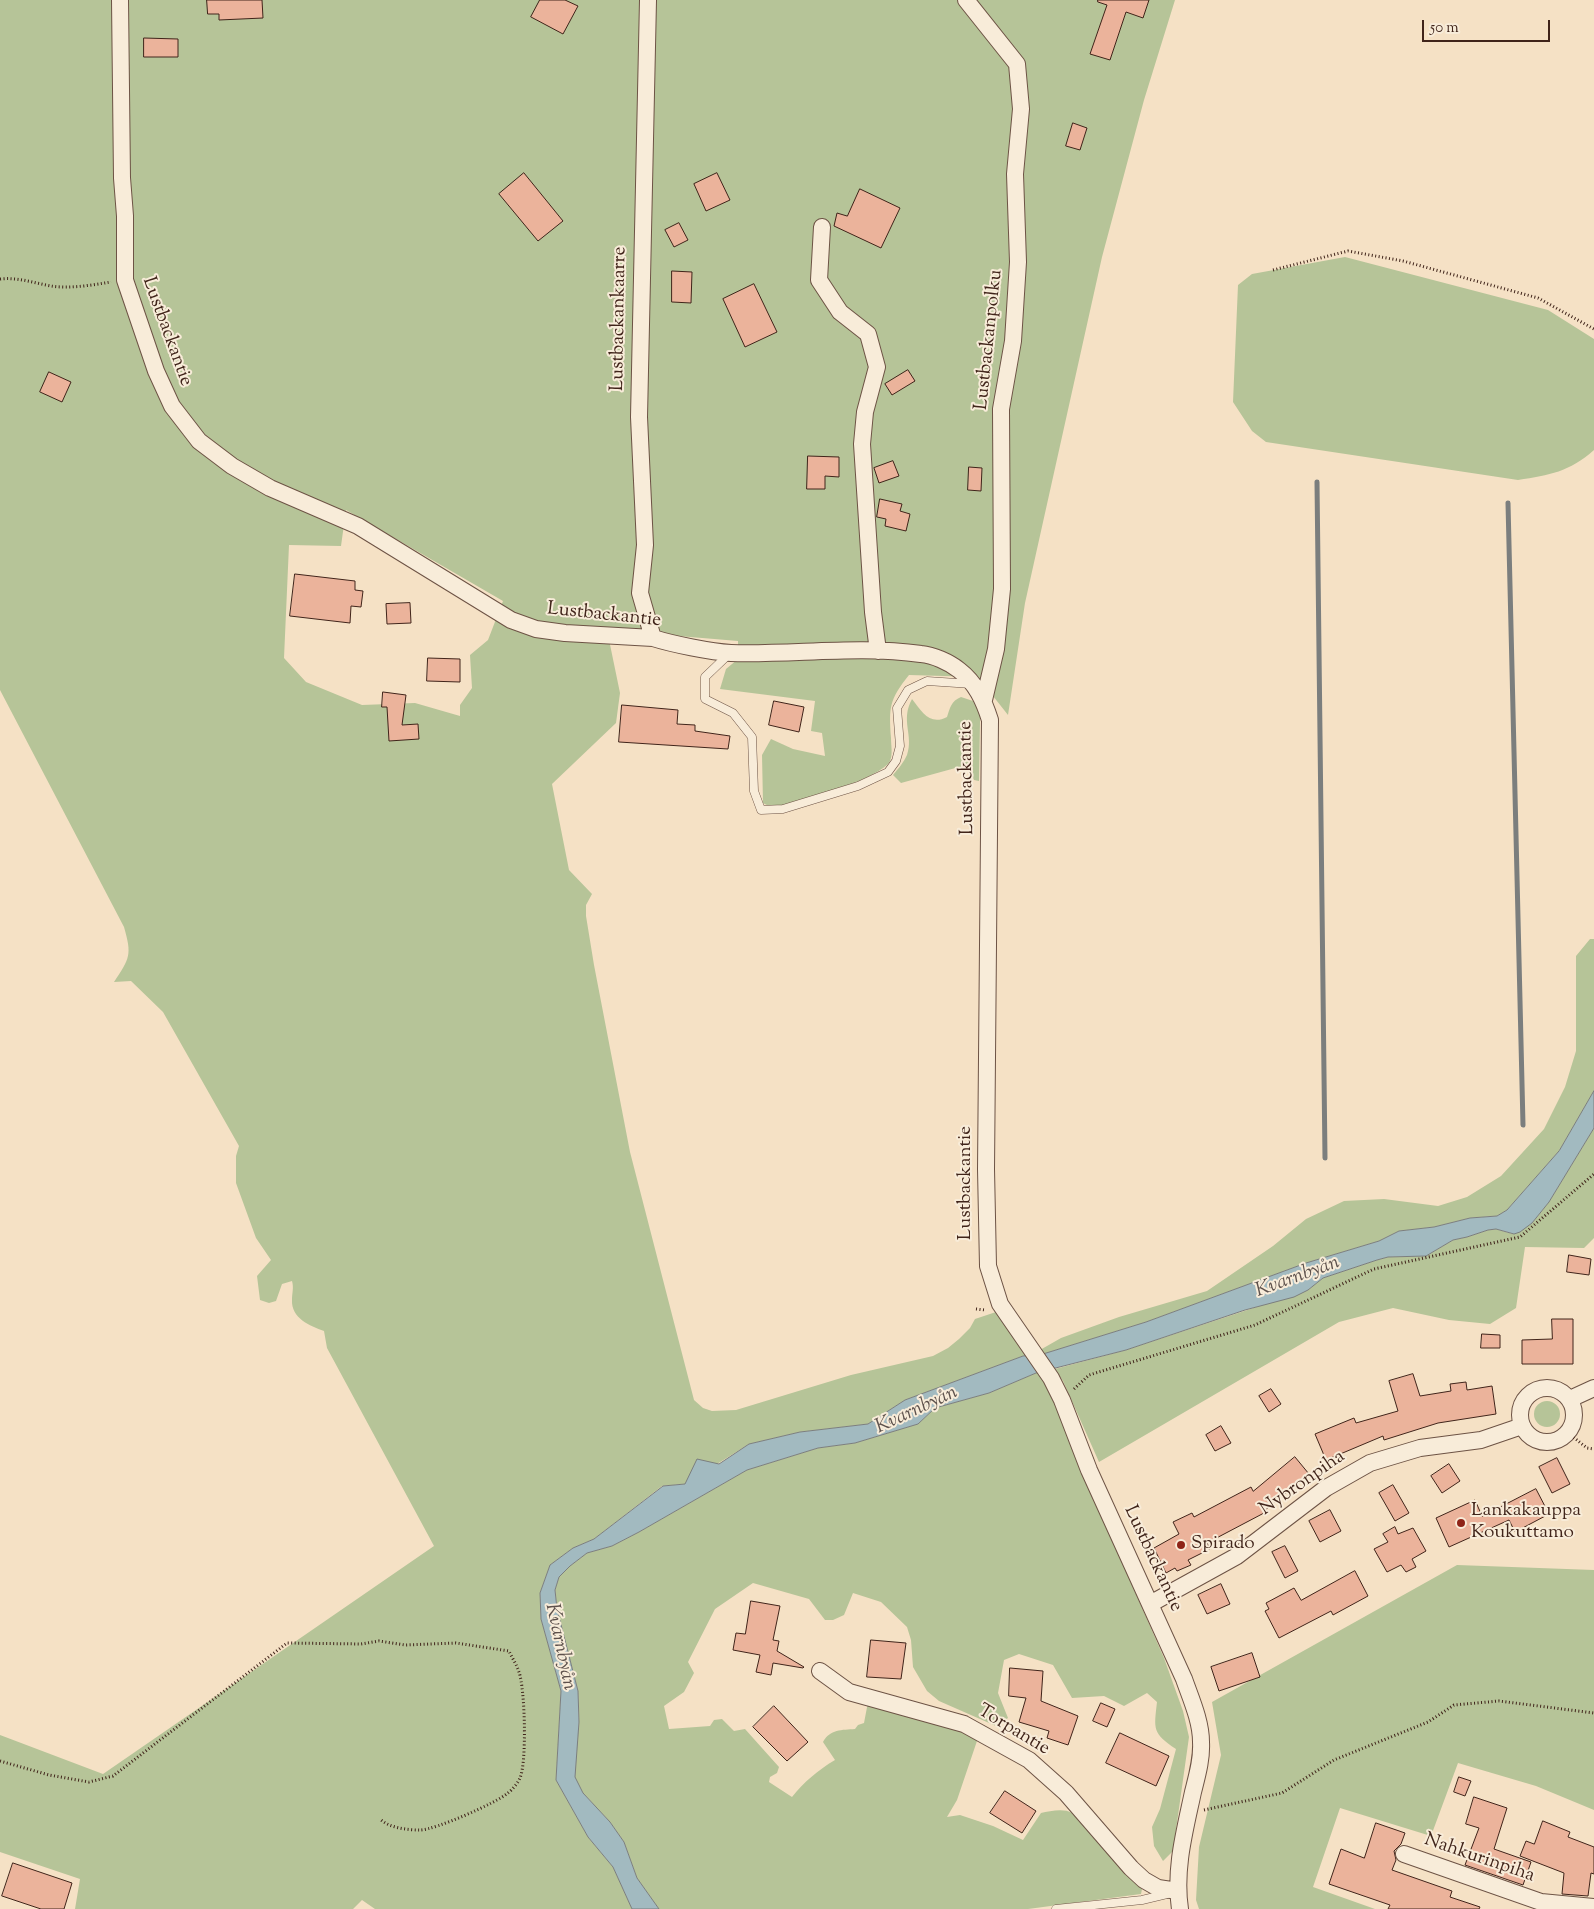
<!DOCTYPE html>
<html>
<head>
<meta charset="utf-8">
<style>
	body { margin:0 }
	#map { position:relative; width:1594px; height:1909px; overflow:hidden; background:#f5e1c5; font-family:"Sorts Mill Goudy",serif }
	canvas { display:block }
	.scale { position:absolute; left:1422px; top:20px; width:128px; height:22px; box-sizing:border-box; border:2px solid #40241a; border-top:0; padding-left:6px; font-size:15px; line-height:18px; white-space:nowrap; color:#40241a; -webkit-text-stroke:4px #f8ecd9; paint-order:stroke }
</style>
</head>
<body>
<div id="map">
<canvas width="1594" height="1909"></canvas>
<div class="scale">50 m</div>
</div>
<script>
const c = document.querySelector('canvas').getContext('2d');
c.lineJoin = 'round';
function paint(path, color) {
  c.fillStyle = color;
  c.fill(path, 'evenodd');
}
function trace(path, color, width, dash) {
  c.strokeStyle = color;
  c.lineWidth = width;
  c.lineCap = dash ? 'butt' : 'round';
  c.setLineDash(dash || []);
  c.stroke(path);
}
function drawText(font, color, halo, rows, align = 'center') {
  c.font = font + ' "Sorts Mill Goudy",serif';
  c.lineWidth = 4;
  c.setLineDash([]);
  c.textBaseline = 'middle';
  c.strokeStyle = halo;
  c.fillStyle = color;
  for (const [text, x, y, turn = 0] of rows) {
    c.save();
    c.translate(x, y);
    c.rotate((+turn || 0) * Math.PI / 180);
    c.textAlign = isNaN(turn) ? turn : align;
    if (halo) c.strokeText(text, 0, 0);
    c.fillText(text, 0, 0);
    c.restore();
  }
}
const green = new Path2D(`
	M0,0H1175L1144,100L1102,257L1025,603L1008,715L978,677L909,675C889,700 889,707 891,738C891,746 893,754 890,761C883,777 793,807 774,807C770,807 767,805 763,803L762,755L771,739L793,749L825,756L822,733L811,731L815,701L720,689L726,669L738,659V641L607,630L620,693L616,723L552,784L569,870L592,894L586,905V916L594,965L630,1152L694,1400L703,1408L712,1411L736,1410L851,1375L933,1356L948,1348L959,1339L970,1328L975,1319L999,1311L1030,1355L1023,1356L905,1400L868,1424L800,1432L749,1444L685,1484L662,1486L594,1539L573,1548L550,1565L540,1593L541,1619L561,1691L556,1780L588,1837L613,1867L632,1909H375L362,1900L353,1909H75L80,1879L0,1852V1735L103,1774L434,1546L327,1348L324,1331C310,1326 291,1318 292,1300C292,1293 294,1288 292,1281L282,1284L276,1301L269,1303L260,1300L257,1276L271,1260L256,1238L236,1183V1156L239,1146L163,1012L131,981L114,982C130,958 132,955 124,927L0,690ZM346,510L503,601L488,640L470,655L472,688L460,705V716L415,703L362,705L306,682L284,658L289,545L341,546Z
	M1345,257L1548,310L1594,339V450C1569,472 1550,475 1518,480L1266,442L1252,431L1233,402L1238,285L1252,274Z
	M961,697L973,701L980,713V722L979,781L974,780C971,771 968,769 959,767L901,783L893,775C898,769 904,762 907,755C914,735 900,721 912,699C922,712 930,726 947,717C950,708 951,701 961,697Z
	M1590,939H1594V1091L1559,1151L1507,1210L1497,1216L1470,1218L1434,1227L1399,1231L1379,1241L1306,1263L1146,1322L1043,1354L1040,1350L1061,1338L1119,1317L1207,1291L1273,1246L1306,1219L1344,1201L1384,1199L1438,1206L1467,1197L1501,1176L1544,1129L1565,1087L1576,1051V956Z
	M1594,1128V1238L1584,1248L1525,1247L1516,1308L1490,1324L1449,1320L1393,1308L1339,1322L1099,1462L1063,1381L1055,1369L1126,1350L1308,1290L1323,1278L1377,1260L1388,1257L1426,1256L1453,1240L1467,1237L1488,1230L1496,1229L1513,1234L1532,1223L1549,1202Z
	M1036,1373H1039L1053,1396L1069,1441L1164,1658L1183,1711L1189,1737L1173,1851L1163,1861L1154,1846L1152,1827L1160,1809L1176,1749C1152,1733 1154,1729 1157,1702L1147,1693L1124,1706L1104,1696L1072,1698L1053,1665L1019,1654L1004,1660L998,1693L1008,1718L996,1726L939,1701L927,1691L913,1667L911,1640L907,1627L881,1602L853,1593L844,1615L833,1620H825L809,1599L753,1583L715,1609L688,1662L694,1673L684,1692L664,1706L669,1729L710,1726L714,1720L722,1719L734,1731L745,1729L779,1767L777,1773L770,1777L769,1782L792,1797C804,1782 818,1770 835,1760L823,1742C830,1729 842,1730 855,1729L858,1725L864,1723L868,1702L941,1721L978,1738L957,1800L947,1817L960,1815L993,1826L1023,1840L1041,1813C1050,1811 1064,1808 1072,1813C1089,1822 1099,1841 1111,1856C1120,1868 1131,1879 1142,1889L1141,1894L1028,1909H659L637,1878L624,1842L610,1822L583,1793L574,1777L579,1722L578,1691L557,1609L555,1590L559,1577L570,1566L587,1553L612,1546L639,1532L747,1470L818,1448L855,1443L918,1424L935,1408L989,1393Z
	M1534 1414a13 13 0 1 1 26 0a13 13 0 1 1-26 0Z
	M1457,1565L1594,1570V1810L1536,1786L1458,1763L1431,1836L1340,1808L1313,1887L1375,1909H1199L1196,1900L1199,1847L1221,1755L1212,1702Z`);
const water = new Path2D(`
	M1594,1091V1128L1549,1202L1532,1223L1520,1232L1514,1234L1496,1229L1488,1230L1467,1237L1453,1240L1426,1256L1388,1257L1377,1260L1323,1278L1308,1290L1294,1297L1245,1310L1126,1350L1036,1373L989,1393L935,1408L918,1424L855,1443L818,1448L747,1470L639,1532L612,1546L587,1553L570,1566L559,1577L555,1590L557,1609L578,1691L579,1722L575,1777L583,1793L610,1822L624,1842L637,1878L659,1909H632L613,1867L588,1837L556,1780L561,1691L541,1619L540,1593L550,1565L573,1548L594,1539L663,1486L685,1484L697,1459L719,1464L749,1444L800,1432L868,1424L905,1400L1023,1356L1043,1354L1146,1322L1306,1263L1379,1241L1399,1231L1434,1227L1470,1218L1497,1216L1507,1210L1559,1151Z`);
const stream = new Path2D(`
	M1317,482L1325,1158
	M1508,503L1523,1125`);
const building = new Path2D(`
	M207,0H262L263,18L219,20V14H208Z
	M540,0H565L578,6L563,34L531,17Z
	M1098,0H1149L1143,18L1126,12L1110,60L1090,54L1107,5L1098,2Z
	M144,38L178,39V57H144Z
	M1073,123L1087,128L1080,150L1066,146Z
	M524,173L563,221L538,241L499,194Z
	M717,173L730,200L706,211L694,184Z
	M860,189L900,208L881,248L834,226L837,213L847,216Z
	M679,223L688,240L674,247L665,230Z
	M672,271L692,272L691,303L672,302Z
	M754,284L777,332L745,347L723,299Z
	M908,370L915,381L892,395L885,384Z
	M49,372L71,382L62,402L40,392Z
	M808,456L839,457V477L825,476V489H807Z
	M893,461L899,476L879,483L874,468Z
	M969,467L982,468L981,491L968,490Z
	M880,499L902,504L900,511L910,514L906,531L885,526L886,519L877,517Z
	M295,574L355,581V590L363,591L361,607L351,606L350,623L290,616Z
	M410,603L411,623L387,624L386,604Z
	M428,658L460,659V682L427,681Z
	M383,692L406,695L402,725L418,724L419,739L389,741L387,707H382Z
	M774,701L804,707L799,732L769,725Z
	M622,705L678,710L677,724L695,725V731L730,736L728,749L619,742Z
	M1569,1255L1591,1259L1589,1275L1567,1272Z
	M1552,1319H1573V1364H1522V1340L1552,1339Z
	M1482,1334L1500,1335V1348H1481Z
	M1413,1374L1420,1396L1451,1391L1450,1384L1466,1382L1467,1390L1492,1386L1496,1414L1438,1423L1384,1440L1383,1436L1326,1460L1315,1434L1354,1418L1356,1423L1398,1411L1389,1381Z
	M1271,1389L1281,1404L1269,1412L1259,1396Z
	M1221,1426L1231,1443L1215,1451L1206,1435Z
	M1295,1457L1309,1474L1263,1512L1264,1513L1207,1543L1210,1549L1188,1560L1191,1565L1177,1571L1175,1568L1166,1573L1154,1548L1179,1534L1173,1522L1192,1513L1194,1517L1251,1487L1253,1491Z
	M1557,1458L1570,1484L1552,1493L1539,1467Z
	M1449,1464L1460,1481L1442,1493L1431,1476Z
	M1393,1485L1409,1513L1395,1521L1379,1493Z
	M1536,1489L1549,1514L1515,1532L1509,1520L1449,1547L1436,1518L1475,1500L1482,1516Z
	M1330,1510L1341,1531L1320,1542L1309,1521Z
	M1395,1527L1398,1534L1413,1528L1426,1551L1412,1559L1416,1567L1406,1572L1401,1565L1387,1572L1374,1549L1388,1542L1383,1534Z
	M1285,1546L1298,1571L1285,1578L1272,1552Z
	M1355,1571L1368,1596L1333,1615L1331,1611L1279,1638L1265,1611L1269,1609L1266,1603L1294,1588L1301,1600Z
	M1221,1584L1230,1604L1207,1614L1198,1595Z
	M751,1601L780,1606L773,1640L779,1641L777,1651L804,1667L803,1668L773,1663L771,1675L756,1672L760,1655L733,1650L736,1633L745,1634Z
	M871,1640L906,1643L901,1679L867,1677Z
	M1252,1653L1260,1677L1219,1691L1211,1667Z
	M1010,1668L1043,1671L1041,1701L1078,1716L1068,1745L1047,1738L1049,1731L1019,1722L1026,1698L1009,1696Z
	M1101,1703L1115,1709L1107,1727L1093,1721Z
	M774,1706L808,1742L787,1761L753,1727Z
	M1120,1733L1169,1756L1156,1786L1106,1763Z
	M1459,1777L1471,1781L1465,1796L1454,1792Z
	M1005,1791L1036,1811L1022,1833L990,1813Z
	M1474,1797L1507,1808L1494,1849L1531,1862L1523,1885L1465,1865L1479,1828L1466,1824Z
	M1543,1821L1570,1832L1568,1837L1594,1847V1874L1591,1873L1588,1896L1562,1894L1564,1873L1520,1856L1526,1841L1534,1844Z
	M1376,1823L1405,1833L1401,1844L1394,1851L1396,1860L1392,1870L1452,1891L1450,1897L1480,1907L1479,1909H1388L1390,1905L1329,1884L1341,1849L1364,1858Z
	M13,1863L72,1883L64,1909H41L2,1896Z`);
const path = new Path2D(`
	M1273,270L1348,251L1403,261L1538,298L1594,329
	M0,279C18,277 34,283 51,286C70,289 92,285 111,282
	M976,1309L985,1310
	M1074,1389L1089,1375L1255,1325L1374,1269L1520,1237L1594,1174
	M1568,1433L1587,1448L1594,1449
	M0,1761L49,1775L89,1782L113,1776L287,1643L361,1644L379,1641L405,1645L456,1643L509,1651C512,1658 517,1665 519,1672C525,1689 527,1762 520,1778C518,1783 512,1790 508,1793C496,1803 435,1830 420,1830C408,1830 389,1828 380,1819
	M1204,1810L1282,1793L1334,1760L1428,1722L1454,1705L1499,1701L1594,1713`);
const lane = new Path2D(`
	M728,655L705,677V699L733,713L752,737L754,791L761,810L783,809L858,786L888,772L896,761L900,746L897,708L908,690L927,681L972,684
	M1056,1909L1142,1900L1167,1894`);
const street = new Path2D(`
	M120,0L122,178L125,216V280L156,371L172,406L199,441L232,466L270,488L358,526L511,620L536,629L565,633L653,638C672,644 711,652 731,653C794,655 858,645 921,654C933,655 949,662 959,670C976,683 984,701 990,720L986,1169L988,1266L1000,1304L1051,1378L1062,1400L1089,1470L1184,1679C1191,1699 1201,1721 1201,1742C1202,1759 1197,1776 1193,1792C1185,1830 1174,1869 1180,1909
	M648,0L639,417L645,545L640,593L653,638
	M966,0L1017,64L1021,109L1015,174L1018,262L1013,341L1001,409L1002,589L996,649L984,700
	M822,227L819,280L840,312L868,334L877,367L865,412L862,444L873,612L878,651
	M1520 1415a27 27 0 1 1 54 0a27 27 0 1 1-54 0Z
	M1570,1399L1594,1388
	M1150,1604L1237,1556L1326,1488L1370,1463L1420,1448L1481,1440L1522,1426
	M820,1671L849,1692L964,1724L1029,1760L1066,1793L1131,1868L1144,1880L1158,1888L1178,1891
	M1404,1854L1541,1902L1594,1907`);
const markers = [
	[1461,1523,5,"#8f2418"],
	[1181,1545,5,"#8f2418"]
];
const streetNames = [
	["Lustbackankaarre",620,319,-89],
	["Lustbackantie",166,332,70],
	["Lustbackanpolku",990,340,-84],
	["Lustbackantie",604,616,6],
	["Lustbackantie",968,778,-91],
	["Lustbackantie",967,1183,-90],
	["Nybronpiha",1303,1484,-35],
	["Lustbackantie",1152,1559,65],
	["Torpantie",1013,1731,31],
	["Nahkurinpiha",1479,1859,19]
];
const poiNames = [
	["Lankakauppa",1471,1512],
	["Koukuttamo",1471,1534],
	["Spirado",1191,1545]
];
const waterNames = [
	["Kvarnbyån",1298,1278,-20],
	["Kvarnbyån",917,1411,-25],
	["Kvarnbyån",559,1647,78]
];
paint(green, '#b6c498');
paint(water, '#a2bac0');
trace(water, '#7b7e7e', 1);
trace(stream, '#7b7e7e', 5);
paint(building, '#ebb39b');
trace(building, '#40241a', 1);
trace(lane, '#6d5345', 9);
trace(street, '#6d5345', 18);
trace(path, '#40241a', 3, [1, 2.5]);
trace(lane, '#f8ecd9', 8);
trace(street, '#f8ecd9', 16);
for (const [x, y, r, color] of markers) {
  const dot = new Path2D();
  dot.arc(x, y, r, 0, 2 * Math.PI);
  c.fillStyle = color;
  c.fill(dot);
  trace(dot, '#f8ecd9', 2);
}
drawText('19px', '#40241a', '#f8ecd9', streetNames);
drawText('19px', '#40241a', '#f8ecd9', poiNames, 'left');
drawText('italic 20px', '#5d514c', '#f8ecd9', waterNames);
</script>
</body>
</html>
